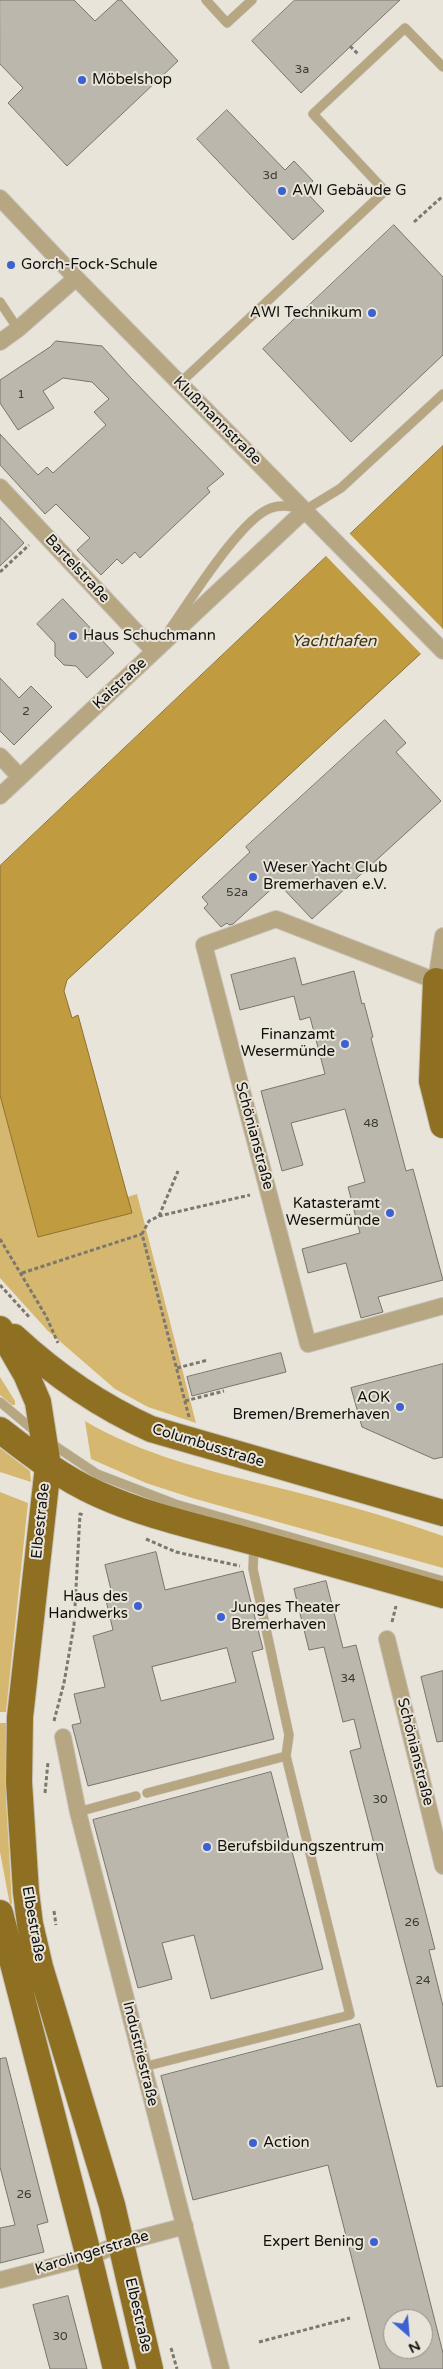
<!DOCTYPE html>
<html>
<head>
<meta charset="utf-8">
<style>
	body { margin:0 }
	#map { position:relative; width:443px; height:2369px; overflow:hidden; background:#e9e4da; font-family:"Varela Round",sans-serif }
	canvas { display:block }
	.north { position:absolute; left:383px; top:2309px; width:50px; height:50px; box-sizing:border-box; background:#e9e4da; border:1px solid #928f87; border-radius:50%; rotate:153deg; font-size:14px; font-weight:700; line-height:20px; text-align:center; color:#100f0b }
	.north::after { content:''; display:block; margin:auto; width:18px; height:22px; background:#3c61d3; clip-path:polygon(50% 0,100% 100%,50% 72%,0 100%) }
</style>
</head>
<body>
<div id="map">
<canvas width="443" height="2369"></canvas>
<div class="north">N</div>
</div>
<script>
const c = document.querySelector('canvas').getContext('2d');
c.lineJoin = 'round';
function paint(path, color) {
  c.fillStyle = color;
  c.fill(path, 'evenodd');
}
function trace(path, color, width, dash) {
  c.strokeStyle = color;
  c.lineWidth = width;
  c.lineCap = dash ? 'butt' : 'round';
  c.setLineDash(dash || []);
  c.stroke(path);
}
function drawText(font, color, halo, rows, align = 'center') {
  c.font = font + ' "Varela Round",sans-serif';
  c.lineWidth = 4;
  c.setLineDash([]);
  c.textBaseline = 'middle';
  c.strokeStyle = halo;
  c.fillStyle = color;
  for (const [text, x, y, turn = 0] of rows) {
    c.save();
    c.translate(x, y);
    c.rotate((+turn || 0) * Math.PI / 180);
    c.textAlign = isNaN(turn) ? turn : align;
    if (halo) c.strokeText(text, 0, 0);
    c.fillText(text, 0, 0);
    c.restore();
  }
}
const green = new Path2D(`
	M0,1095L38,1237L131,1213L127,1197L137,1194L196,1423L148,1407L115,1389L48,1331L0,1278Z
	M0,1377L15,1401V1405H12L0,1395Z
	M85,1421C143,1455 206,1470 271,1486C329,1500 387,1516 443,1536V1568L192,1498L146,1483L91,1459Z
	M0,1448L30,1471L31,1482L0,1472Z
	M0,1492L28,1503L6,1712H0Z
	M0,1723H7L6,1798L12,1904L10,1905L0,1852Z`);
const water = new Path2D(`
	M443,446V633L67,980L64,991L72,1018L78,1015L132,1213L38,1237L0,1095V866Z`);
const pier = new Path2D(`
	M349,533L443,629V634L422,655L325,555Z`);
const building = new Path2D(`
	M0,0H74L95,21L118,0H121L178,61L67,166L8,103L23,88L0,64Z
	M295,0H400L301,93L252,41Z
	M227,110L285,170L294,161L313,181L304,190L324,211L293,240L197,139Z
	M394,225L443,277V355L351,442L263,349Z
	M56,341L102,346L131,378L224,474L207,488L210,492L140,558L135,552L122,564L117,559L101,575L77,550L90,538L56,504L45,514L0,465V434L38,475L47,467L53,473L106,425L94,412L109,399L92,382L63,378L43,391L54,408L18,430L0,403V380L50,347Z
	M0,517L24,543L0,566Z
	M63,599L114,653L87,678L76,666L64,665L55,656V643L37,624Z
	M0,678L19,698L31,686L52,707L14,745L0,731Z
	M385,720L406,743L396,752L441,801L312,919L278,883L233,924L229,925L227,923L221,927L204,908L208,904L202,897L250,852L246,847Z
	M295,958L302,985L354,971L362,1004L364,1003L373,1037L371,1038L406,1171L413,1169L443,1280L378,1297L383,1312L361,1318L346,1263L308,1273L302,1249L360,1233L348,1187L365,1182L345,1109L291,1123L303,1165L282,1171L261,1091L325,1074L310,1017L300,1020L294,996L240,1010L231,975Z
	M281,1353L286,1372L192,1396L187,1377Z
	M443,1364V1457L434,1459L362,1427L351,1388Z
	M156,1552L165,1590L243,1571L263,1649L252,1652L274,1739L88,1786L72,1725L81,1723L74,1694L105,1687L93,1636L113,1630L105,1596L112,1594L105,1565ZM227,1648L236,1682L161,1701L152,1667Z
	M326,1581L343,1648L356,1645L435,1949L429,1950L443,2006V2086L437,2087L350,1751L361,1748L354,1719L343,1722L324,1647L309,1650L294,1589Z
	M443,1671V1741L437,1742L421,1677Z
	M271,1772L323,1969L211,1999L194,1935L162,1943L172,1979L138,1988L93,1820Z
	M360,2024L443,2353V2369H380L328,2165L193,2200L161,2076ZM393,2319H423V2349H393Z
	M6,2058L48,2222L37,2225L44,2252L0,2263V2228L15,2225L0,2167V2059Z
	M68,2296L87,2369H50L33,2305Z`);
const path = new Path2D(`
	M350,46L358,54
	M414,222L443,196
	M0,572L29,545
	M159,1216L178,1171
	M0,1239L46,1316L58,1343
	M22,1273L142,1234
	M0,1285L30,1318
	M177,1368L208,1360
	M185,1401L224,1391
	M189,1417L142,1234L149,1221L159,1216L250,1195
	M146,1539L176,1552L240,1566
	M392,1622L396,1606
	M54,1721L64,1683L74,1625L80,1514L84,1515
	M45,1793L48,1762
	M54,1911L56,1925
	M259,2342L350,2318
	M171,2348L177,2369`);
const service = new Path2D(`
	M206,0L227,23L252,0
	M0,302L18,329
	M180,383L385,191L313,114L405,28L443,67
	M170,629C190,601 241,518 271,508C282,504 294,507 305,510L341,488L443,394
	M0,1402L37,1433
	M49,1442L97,1474L175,1504L443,1581
	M147,1793L286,1756
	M78,1812L136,1796
	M143,2067L350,2015L286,1756L289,1735L253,1569L254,1545`);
const minor = new Path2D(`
	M0,198L76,278L443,651
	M0,342L18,329L76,278
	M0,487L154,651
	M0,756L20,777
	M0,796L305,510
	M443,936L436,981L276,919L204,945L308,1344L443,1306
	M387,1639L443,1866
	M63,1737L78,1812L221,2369
	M0,2280L89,2257L121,2243L185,2226`);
const primary = new Path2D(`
	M443,983L436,981L432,1081L443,1125
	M0,1329L26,1374L38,1402L48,1466L20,1717L19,1782L26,1892L30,1924L40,1967L112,2205L150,2369
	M14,1337C55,1375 100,1406 151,1429L443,1513
	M0,1430C31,1454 62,1478 98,1494C144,1515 194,1526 242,1539C309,1557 376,1576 443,1595
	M0,1913L89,2257L116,2369`);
const markers = [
	[82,80,5,"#3c61d3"],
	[282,191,5,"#3c61d3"],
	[11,265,5,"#3c61d3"],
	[372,313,5,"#3c61d3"],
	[73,636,5,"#3c61d3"],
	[253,877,5,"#3c61d3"],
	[345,1044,5,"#3c61d3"],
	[390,1213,5,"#3c61d3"],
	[400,1407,5,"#3c61d3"],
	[138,1606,5,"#3c61d3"],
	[221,1617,5,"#3c61d3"],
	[207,1847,5,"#3c61d3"],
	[253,2143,5,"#3c61d3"],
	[374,2242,5,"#3c61d3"]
];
const numberNames = [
	["3a",302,70],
	["3d",270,176],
	["1",21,395],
	["2",26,712],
	["52a",237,893],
	["48",371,1124],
	["34",348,1679],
	["30",380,1800],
	["26",412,1923],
	["24",423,1981],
	["26",24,2195],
	["30",60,2337]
];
const poiNames = [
	["Möbelshop",92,80],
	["AWI Gebäude G",292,191],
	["Gorch-Fock-Schule",21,265],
	["AWI Technikum",362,313,"right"],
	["Haus Schuchmann",83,636],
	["Weser Yacht Club",263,868],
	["Bremerhaven e.V.",263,885],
	["Finanzamt",335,1035,"right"],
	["Wesermünde",335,1052,"right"],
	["Katasteramt",380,1204,"right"],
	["Wesermünde",380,1221,"right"],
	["AOK",390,1398,"right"],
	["Bremen/Bremerhaven",390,1415,"right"],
	["Haus des",128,1597,"right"],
	["Handwerks",128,1614,"right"],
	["Junges Theater",231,1608],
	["Bremerhaven",231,1625],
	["Berufsbildungszentrum",217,1847],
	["Action",263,2143],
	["Expert Bening",364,2242,"right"]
];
const streetNames = [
	["Klußmannstraße",217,421,45],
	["Bartelstraße",77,569,47],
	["Kaistraße",120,684,-43],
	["Schönianstraße",254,1136,75],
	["Columbusstraße",208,1446,17],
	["Elbestraße",41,1521,-84],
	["Schönianstraße",415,1752,76],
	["Elbestraße",33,1924,80],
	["Industriestraße",140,2054,76],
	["Karolingerstraße",92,2253,-17],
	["Elbestraße",138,2315,77]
];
const waterNames = [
	["Yachthafen",334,642]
];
paint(green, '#d6b770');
paint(water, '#c19b3f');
trace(water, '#8c712f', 1);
paint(pier, '#e9e4da');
paint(building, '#bbb7ad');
trace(building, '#79756c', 1);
trace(service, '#c6c2b9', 10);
trace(minor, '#c6c2b9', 18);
trace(primary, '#c6c2b9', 28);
trace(path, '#7b7871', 3, [4, 2.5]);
trace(service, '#b7a682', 9);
trace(minor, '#b7a682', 16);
trace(primary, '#8f7022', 26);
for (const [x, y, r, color] of markers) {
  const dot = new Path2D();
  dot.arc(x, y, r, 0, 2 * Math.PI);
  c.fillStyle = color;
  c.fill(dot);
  trace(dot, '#e9e4da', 2);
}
drawText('12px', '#3b3934', null, numberNames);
drawText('15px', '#100f0b', '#e9e4da', poiNames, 'left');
drawText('15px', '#100f0b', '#e9e4da', streetNames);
drawText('italic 16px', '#413108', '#e9e4da', waterNames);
</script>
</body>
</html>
